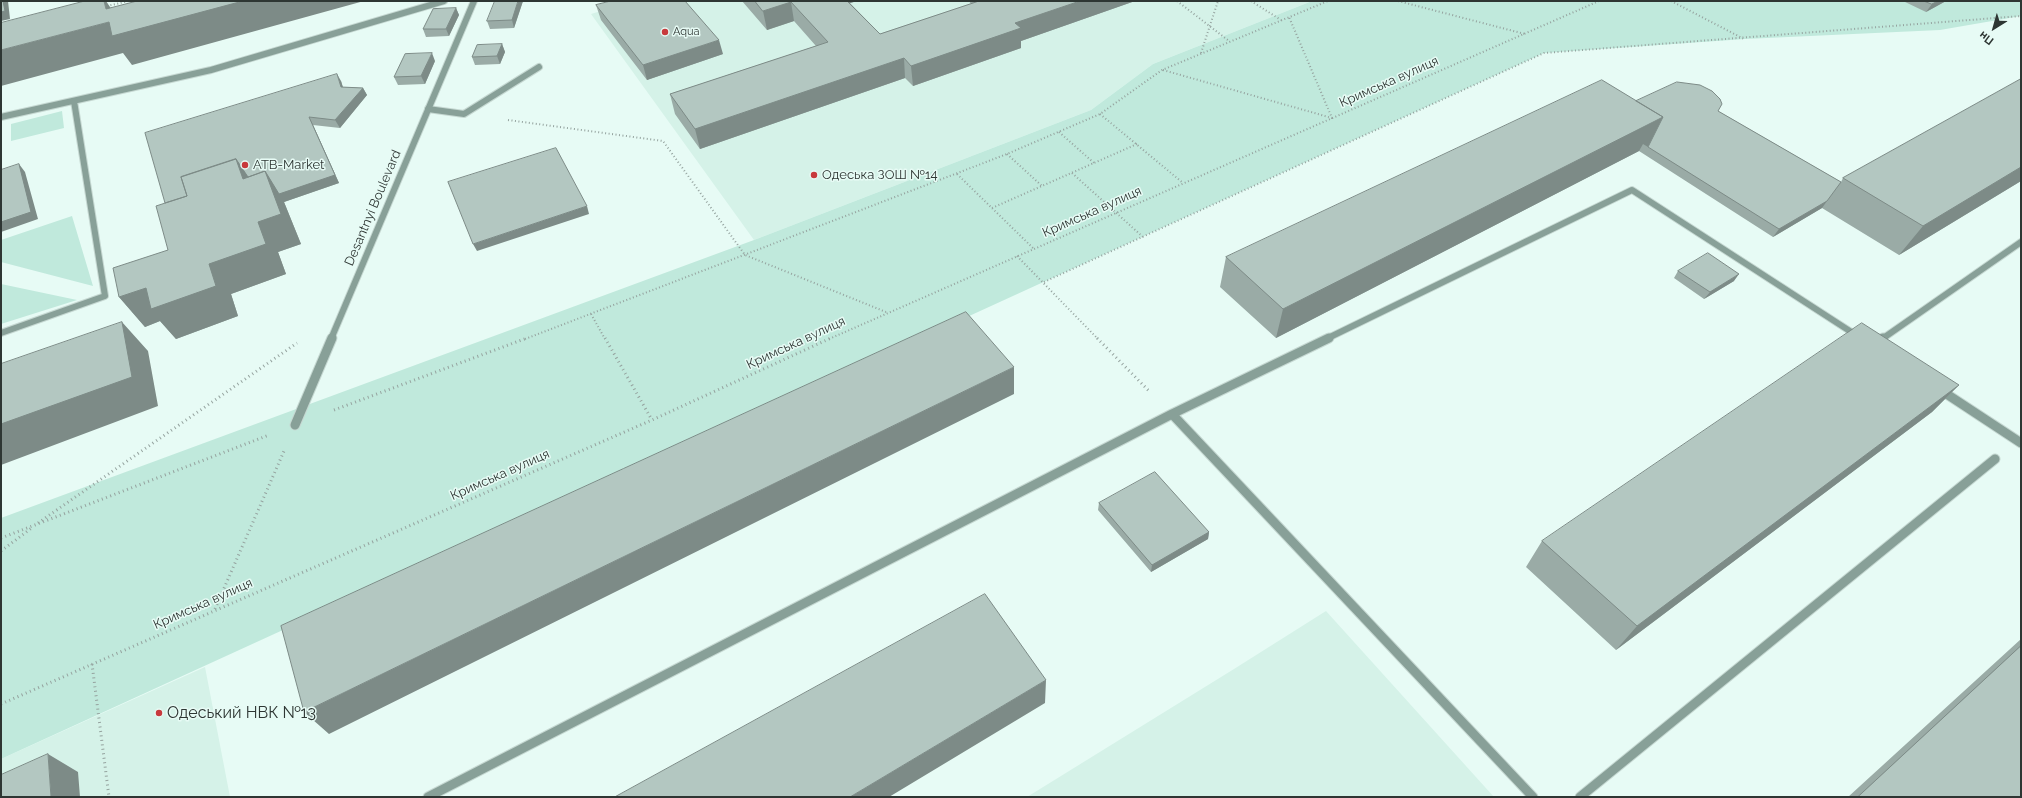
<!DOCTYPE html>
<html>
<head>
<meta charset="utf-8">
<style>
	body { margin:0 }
	#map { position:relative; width:2022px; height:798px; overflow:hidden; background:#e7fbf5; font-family:Raleway,sans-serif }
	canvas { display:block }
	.frame { position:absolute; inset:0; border:2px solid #2e3633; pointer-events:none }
	.north { position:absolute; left:1974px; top:8px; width:40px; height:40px; -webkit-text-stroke:3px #e7fbf5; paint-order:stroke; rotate:217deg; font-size:11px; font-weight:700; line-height:16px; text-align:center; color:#2e3633 }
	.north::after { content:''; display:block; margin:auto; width:14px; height:18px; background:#2e3633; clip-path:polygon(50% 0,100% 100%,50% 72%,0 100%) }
</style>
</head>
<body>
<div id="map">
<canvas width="2022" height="798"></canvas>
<div class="frame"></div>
<div class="north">Пн</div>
</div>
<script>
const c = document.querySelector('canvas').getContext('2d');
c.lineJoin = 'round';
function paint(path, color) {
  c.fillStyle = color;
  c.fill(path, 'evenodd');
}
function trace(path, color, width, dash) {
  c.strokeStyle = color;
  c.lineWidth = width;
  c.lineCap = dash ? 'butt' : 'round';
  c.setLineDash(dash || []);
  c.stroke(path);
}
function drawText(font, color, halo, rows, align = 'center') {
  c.font = font + ' Raleway,sans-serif';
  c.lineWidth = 3;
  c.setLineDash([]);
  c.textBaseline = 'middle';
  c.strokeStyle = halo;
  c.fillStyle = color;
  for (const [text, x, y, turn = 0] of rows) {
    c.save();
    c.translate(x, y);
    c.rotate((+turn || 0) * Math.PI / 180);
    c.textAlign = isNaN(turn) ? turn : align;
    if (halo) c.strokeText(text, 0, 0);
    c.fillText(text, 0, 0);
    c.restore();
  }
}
const built = new Path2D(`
	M634,1H1312L1153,64L1091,110L754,240L591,14Z
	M1326,611L1494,797H1027L1234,669Z
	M205,667L230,797H1V759Z`);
const green = new Path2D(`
	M1312,1H2021V16L1940,30L1745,39L1544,53L1,759V518L754,240L1091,110L1153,64Z
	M62,111L64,128L11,141V124Z
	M72,216L93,286L1,262V240Z
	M1,284L77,300L1,324Z`);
const pathFar1 = new Path2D(`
	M1177,1L1229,41
	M1251,1L1281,20
	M1398,1L1525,34
	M1671,1L1744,39
	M107,6L129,1
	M1201,53L1218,1
	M1163,70L1332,118L1289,17
	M1100,114L1183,183
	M508,120L663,141L745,255L886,312
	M1059,132L1094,163
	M1007,154L1042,186
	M1072,173L1143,237
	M957,174L1034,249
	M992,208L1137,144
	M1017,256L1098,339
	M1044,282L1544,53L2021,16
	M591,314L605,339
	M525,339L1007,154L1100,114L1162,70L1328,1
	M829,339L1599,1`);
const path = new Path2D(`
	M605,338L652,420
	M1097,338L1150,392
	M334,410L527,338
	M38,523L297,343
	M1,538L269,435
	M1,551L33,527
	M215,609L284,451
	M92,664L109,797
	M1,704L652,420L831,338`);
const serviceFar1 = new Path2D(`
	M428,109L464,114L539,67
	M1,117L211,70L444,1
	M1,333L105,296L74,101
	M1326,339L1632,190L1859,337
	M1882,339L2021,242`);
const service = new Path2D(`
	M1876,343L1883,338
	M1939,389L2021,443
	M1172,414L1533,797
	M428,797L1172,414L1329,338
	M1580,797L1995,459`);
const minorFar1 = new Path2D(`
	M331,339L474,1`);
const minor = new Path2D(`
	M295,425L332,338`);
const wall = new Path2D(`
	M523,1L514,28L490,29L487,21Z
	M742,1H857L850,3L880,34L971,4L969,1H1135L1021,41V48L913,86L905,78L700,149L675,114L670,94L816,46L794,21L767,30Z
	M1903,1H1946L1926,12Z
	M596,5L723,54L647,80L601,20Z
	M456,8L459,15L449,36L426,37L423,29Z
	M502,44L505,52L500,64L475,65L472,57Z
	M435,61L425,84L398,85L394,77Z
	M2021,79V181L1899,255L1822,208L1773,237L1639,151L1276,338L1220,287L1226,257L1636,101L1718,111L1841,182L1843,178Z
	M341,81L343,87L363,88L367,95L340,128L313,125L339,183L284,202L301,244L278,252L286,274L231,294L238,316L176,339L160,321L145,327L119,297L168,250L165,203Z
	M1678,271L1734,281L1704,299L1674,278Z
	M1959,385L1932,412L1616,650L1526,567L1542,541Z
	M1099,503L1209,532L1208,539L1151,572L1098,510Z
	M2021,639V797H1848Z`);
const shadedWall = new Path2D(`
	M3,1H8L10,19L1,21V12Z
	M104,1H106L122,25L243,1H364L132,65L123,53L1,86V50L109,22Z
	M518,1H523L514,28L512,20Z
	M836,1H857L837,7Z
	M1080,1H1135L1021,41V48L913,86L911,66L1015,23Z
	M1938,1H1946L1926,12L1932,4Z
	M791,2L794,21L767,30L763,11Z
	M456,8L459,15L449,36L446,29Z
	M719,40L723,54L647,80L643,65Z
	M502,44L505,52L500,64L497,56Z
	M432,53L435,61L425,84L421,76Z
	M904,58L905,78L700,149L695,129Z
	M337,74L341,81L345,95L341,87Z
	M363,88L367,95L340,128L335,120Z
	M309,117L313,125L339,183L284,202L301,244L278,252L286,274L231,294L238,316L176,339L160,321L145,327L119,297L146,288L243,179L236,159L265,171Z
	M1663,117L1648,147L1643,144L1639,151L1276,338L1283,309Z
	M19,164L25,172L38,219L1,232V222Z
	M2021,167V181L1899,255L1923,226Z
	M1827,201L1822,208L1773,237L1779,229Z
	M587,206L589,214L477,251L473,244Z
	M1739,274L1734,281L1704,299L1710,292Z
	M122,322L148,351L158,406L1,465V424Z
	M1014,367V394L329,734L304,712Z
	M1959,385L1932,412L1616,650L1637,626Z
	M1209,532L1208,539L1151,572L1152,565Z
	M1046,680L1045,703L889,797H850Z
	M48,754L78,772L80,797H51Z`);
const building = new Path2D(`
	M1,1H3L5,11L1,12Z
	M85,1H104L106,9L137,1H243L112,36L109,22L1,50V23Z
	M495,1H518L512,20L487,21Z
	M611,1H685L719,40L643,65L596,5Z
	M755,1H847L880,34L979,1H1080L1015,23L1021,28L911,66L904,58L695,129L670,94L828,42L791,2L763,11Z
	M1924,1H1938L1932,4Z
	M456,8L446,29H423L433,9Z
	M502,44L497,56L472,57L477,45Z
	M432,53L421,76L394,77L405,54Z
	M337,74L341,87L363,88L335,120L309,117L335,175L279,194L265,171L248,177L236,159L181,177L187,196L165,203L145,133Z
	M2021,79V167L1923,226L1843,178Z
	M1602,80L1663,117L1283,309L1226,257Z
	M1677,82L1700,85L1712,91L1720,99L1722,104L1718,111L1841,182L1827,201L1779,229L1648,147L1663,117L1636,101Z
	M556,148L587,206L473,244L448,182Z
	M236,159L243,179L265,171L281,214L258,222L266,244L209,264L216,286L151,309L146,288L119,297L113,268L168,250L156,206L187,196L181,177Z
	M19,164L31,212L1,222V170Z
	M1708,253L1739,274L1710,292L1678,271Z
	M966,312L1014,367L304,712L281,626Z
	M122,322L132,377L1,424V364Z
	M1862,323L1959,385L1637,626L1542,541Z
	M1155,472L1209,532L1152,565L1099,503Z
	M985,594L1046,680L850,797H615Z
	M2021,646V797H1858Z
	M48,754L51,797H1V775Z`);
const markers = [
	[665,32,4,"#c8393c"],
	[245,165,4,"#c8393c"],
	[814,175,4,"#c8393c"],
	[159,713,4,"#c8393c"]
];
const farPoinames = [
	["Aqua",673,32]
];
const streetNames = [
	["Кримська вулиця",1389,82,-24],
	["Desantnyi Boulevard",373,208,-67],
	["Кримська вулиця",1092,212,-24],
	["Кримська вулиця",796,343,-25],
	["Кримська вулиця",500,475,-24],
	["Кримська вулиця",203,604,-24]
];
const poiNames = [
	["ATB-Market",253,165],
	["Одеська ЗОШ №14",822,175]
];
const nearPoinames = [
	["Одеський НВК №13",167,713]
];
paint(built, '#d5f2e8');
paint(green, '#c0e9dc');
trace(serviceFar1, '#c6d8d2', 8);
trace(service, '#c6d8d2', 11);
trace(minorFar1, '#c6d8d2', 8);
trace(minor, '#c6d8d2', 11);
trace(pathFar1, '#95a39f', 2, [1, 2.5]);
trace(path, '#95a39f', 3, [1, 3.5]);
trace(serviceFar1, '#88a098', 6);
trace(service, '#88a098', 9);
trace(minorFar1, '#88a098', 6);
trace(minor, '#88a098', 9);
paint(wall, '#9aaba6');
paint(shadedWall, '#7d8b87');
paint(building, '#b3c7c1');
trace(building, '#7d8b87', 1);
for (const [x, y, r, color] of markers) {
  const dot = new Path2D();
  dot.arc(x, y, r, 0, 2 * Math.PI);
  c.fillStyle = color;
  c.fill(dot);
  trace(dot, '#e7fbf5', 1.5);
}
drawText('11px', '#2e3633', '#e7fbf5', farPoinames, 'left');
drawText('13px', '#2e3633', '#e7fbf5', streetNames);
drawText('13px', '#2e3633', '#e7fbf5', poiNames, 'left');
drawText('16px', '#2e3633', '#e7fbf5', nearPoinames, 'left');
</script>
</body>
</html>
